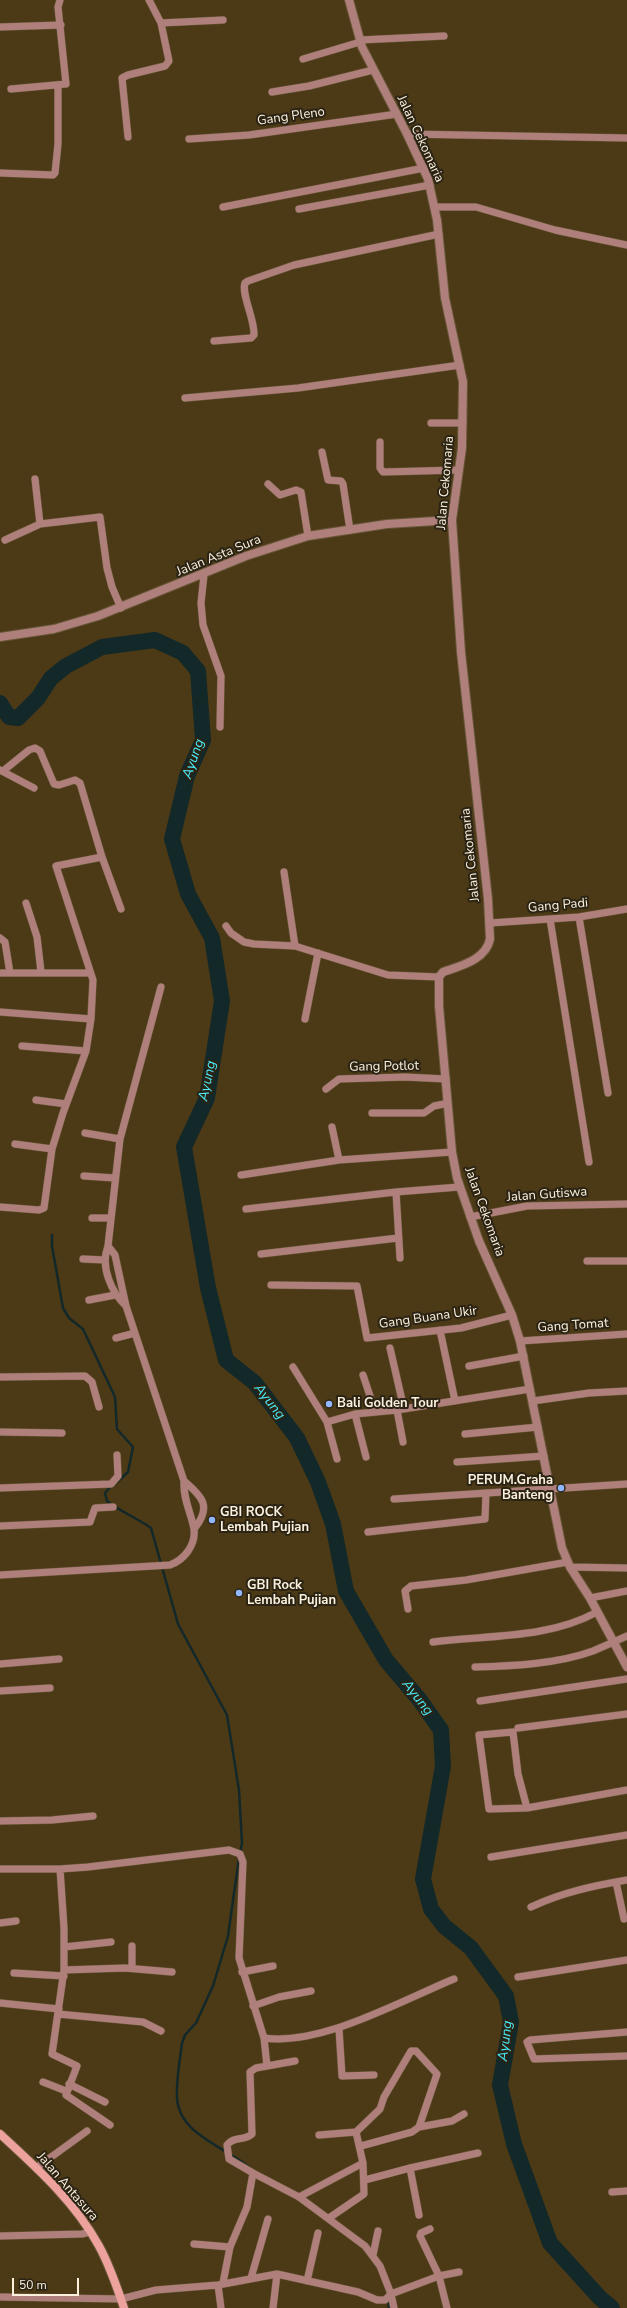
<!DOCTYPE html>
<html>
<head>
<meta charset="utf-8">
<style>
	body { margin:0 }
	#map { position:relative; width:627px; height:2308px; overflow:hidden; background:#4c3a17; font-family:"Nunito Sans",sans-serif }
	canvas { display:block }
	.scale { position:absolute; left:12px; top:2278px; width:67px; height:18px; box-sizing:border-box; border:2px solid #fbf1dd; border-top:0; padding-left:5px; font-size:12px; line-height:14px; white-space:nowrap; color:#fbf1dd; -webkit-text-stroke:3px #2b2314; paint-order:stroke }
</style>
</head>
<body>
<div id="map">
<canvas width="627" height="2308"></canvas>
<div class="scale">50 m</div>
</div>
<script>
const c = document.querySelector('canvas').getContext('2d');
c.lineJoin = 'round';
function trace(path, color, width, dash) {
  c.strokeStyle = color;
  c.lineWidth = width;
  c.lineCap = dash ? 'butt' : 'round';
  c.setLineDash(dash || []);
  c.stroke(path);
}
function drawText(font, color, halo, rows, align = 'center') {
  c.font = font + ' "Nunito Sans",sans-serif';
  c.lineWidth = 4;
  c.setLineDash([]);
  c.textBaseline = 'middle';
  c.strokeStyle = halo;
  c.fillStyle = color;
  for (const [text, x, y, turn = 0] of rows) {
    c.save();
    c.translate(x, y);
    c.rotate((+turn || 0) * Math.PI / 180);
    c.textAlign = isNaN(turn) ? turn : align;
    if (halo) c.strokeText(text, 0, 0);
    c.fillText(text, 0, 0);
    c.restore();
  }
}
const stream = new Path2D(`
	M52,1235V1246L63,1308L69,1318L83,1329L115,1397L117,1429L133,1447L128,1472L115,1484
	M111,1486L105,1493L107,1501C121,1512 137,1518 151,1528L178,1624L227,1715L239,1790L242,1843L240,1853
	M239,1858L228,1936L213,1986L196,2023L185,2035L182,2043C180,2060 176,2080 177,2098C179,2135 226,2147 250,2168
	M388,2299L389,2308`);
const river = new Path2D(`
	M0,703L9,717L18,718L38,698L51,678L66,666L102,647L155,640L183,653L198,671L203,740L187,776L172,839L188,894L212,938L222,1001L207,1098L184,1147L208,1288L226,1360L255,1383L297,1438L318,1482L333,1524L346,1591L386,1660L419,1699L441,1730L443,1766L423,1879L431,1909L444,1926L471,1948L506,1996L511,2022L500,2085L514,2144L550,2243L600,2298L612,2308`);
const minor = new Path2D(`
	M161,23L223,20
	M0,27L61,25
	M360,40L444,36
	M303,59L360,42
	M11,89L66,84L58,7L60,0
	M272,92L309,86L373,70
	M407,134L627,138
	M128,137L122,78L128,75L165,66L169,61L161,23L149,0
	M189,139L249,135L397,114
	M0,173L53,175L55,173L58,144V86
	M223,207L424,168
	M435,207H476L555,230L627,245
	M299,209L430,185
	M214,341L251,338L254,335C255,320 241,294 245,283L248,281L294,265L439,234
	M185,398L298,388L460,365
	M431,423H463
	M380,442V468L383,472L459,470
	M322,452L328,480L341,481L343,484L350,530
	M35,479L40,524
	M268,484L280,495L296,490L301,492L308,536
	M5,540L40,524L100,517L107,568L112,587L121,608
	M204,575L201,603L203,625L221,676L220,727
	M0,770L34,788
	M3,771L29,750L35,748L40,751L54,784L59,785L75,780L80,783L102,857L121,909
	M284,872L295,946
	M26,903L37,937L41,972
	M579,917L608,1093
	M550,919L589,1162
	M490,923L579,917L627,909
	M226,926L231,933L244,942L254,944L295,946L388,975L439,977
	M0,938L5,942L10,973
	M0,973H90
	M0,1012L91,1019
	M305,1019L318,953
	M22,1046L86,1051
	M326,1089L339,1079L405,1077L446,1079
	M36,1100L66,1104
	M372,1113H424L434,1106L444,1104
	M332,1127L339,1160
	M85,1133L120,1139
	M15,1144L52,1149
	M241,1175L339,1160L452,1152
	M84,1176L115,1178
	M396,1192L400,1258
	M0,1207L39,1210L44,1208L52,1149L63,1113L86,1051L91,1019L93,980L56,866L102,857
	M246,1209L396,1192L459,1187
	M470,1217L527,1206L627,1204
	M92,1218H110
	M108,1246C100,1266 111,1292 126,1306
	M261,1254L398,1238
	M83,1259L105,1260
	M587,1261H627
	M271,1285L357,1286L367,1338L461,1328L512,1315
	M89,1300L115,1295
	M440,1330L455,1401
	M116,1338L135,1333
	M520,1341L627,1334
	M390,1348L404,1409
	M469,1366L524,1356
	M293,1367L327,1422L337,1459
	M363,1375L375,1411
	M0,1377L85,1376L92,1382L99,1407
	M533,1401L589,1393L627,1391
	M397,1410L403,1442
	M355,1414L366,1457
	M327,1422L355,1414L397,1410L530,1389
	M0,1432L62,1433
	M465,1434L538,1427
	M457,1462L544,1456
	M184,1481C203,1497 212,1507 194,1529
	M0,1488L111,1484L118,1476L117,1455
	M394,1499L627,1484
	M0,1526L90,1522L95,1508L113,1507
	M368,1532L485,1519L486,1493
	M570,1567L627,1568
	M0,1575L170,1565C184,1560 196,1545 194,1529C191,1512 183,1500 184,1481L126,1306L115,1255L108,1246L120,1139L161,987
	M590,1598L627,1591
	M408,1609L405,1591L411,1586L466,1580L568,1562
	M433,1642C487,1635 548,1639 597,1612
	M0,1664L59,1659
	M475,1667C513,1666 557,1664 593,1651C605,1646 616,1641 627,1636
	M0,1691L50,1688
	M480,1701L627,1679
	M518,1728L627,1714
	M527,1808L518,1774L513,1732L479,1735L489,1809L527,1808L627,1790
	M0,1821L52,1820L93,1816
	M491,1857L627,1835
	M0,1869H60L88,1867L229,1850L240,1854L243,1862L239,1958L264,2038C322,2046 400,2001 454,1979
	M60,1869L64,1928V1970L52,2054L77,2066L66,2095L110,2125
	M616,1882L624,1919
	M531,1907C563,1892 593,1886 627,1880
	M0,1923L16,1921
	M132,1946V1968
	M64,1947L111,1942
	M64,1970L125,1968L172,1972
	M242,1972L273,1966
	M14,1973L64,1976
	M518,1977L627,1960
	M0,2003L59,2009
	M253,2006L279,1997L311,1991
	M58,2014L143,2022L161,2031
	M339,2029L342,2076L374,2075
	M627,2032L530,2040L527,2042L534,2059L627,2056
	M264,2038L267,2066L295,2061
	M43,2082L66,2091
	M69,2084L105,2102
	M419,2127L452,2121L464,2114
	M356,2132L380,2109L384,2097L411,2051H416L437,2074L419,2127L412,2132L361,2146
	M319,2135L356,2132L363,2163L364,2194L329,2218
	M36,2168L87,2131
	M410,2168L478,2153
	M253,2173L299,2197L365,2246L380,2266L391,2294L394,2308
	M365,2180L410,2168L419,2215
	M612,2192L627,2191
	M299,2197L363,2163
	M430,2229L421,2233L420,2236L439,2276L447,2308
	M0,2236L82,2234L90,2232
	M194,2244L230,2247
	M373,2255L378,2231
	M251,2278L268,2219
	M307,2281L318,2233
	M223,2283L230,2247L247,2207L253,2173L229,2159L227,2145C233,2136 245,2141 252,2134L250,2072L256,2068L267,2066
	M218,2285L221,2308
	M0,2297L121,2299L156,2290L218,2285L277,2274L358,2292L377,2300H385L391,2294L439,2276L459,2272
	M273,2308L277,2274`);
const tertiary = new Path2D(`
	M349,0L362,47L407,134L428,179L437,220L445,298L463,382L462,448L452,520L461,652L488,899L490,939C486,960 460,966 443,972L439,977V1006L452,1152L457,1178L479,1241L512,1315L520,1341L562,1548L570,1567L590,1598L627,1667
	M0,637L54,629L98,616L246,556L308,536L387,524L452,520`);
const secondary = new Path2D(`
	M0,2134C36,2167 75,2202 99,2246C110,2266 117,2287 124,2308`);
const markers = [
	[329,1404,4,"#92b7fd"],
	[561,1488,4,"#92b7fd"],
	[212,1520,4,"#92b7fd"],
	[239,1593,4,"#92b7fd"]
];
const streetNames = [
	["Gang Pleno",291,117,-8],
	["Jalan Cekomaria",420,139,65],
	["Jalan Cekomaria",446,483,-85],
	["Jalan Asta Sura",219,556,-22],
	["Jalan Cekomaria",471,855,-96],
	["Gang Padi",558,906,-5],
	["Gang Potlot",384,1067,-1],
	["Jalan Gutiswa",547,1195,-4],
	["Jalan Cekomaria",484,1212,70],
	["Gang Buana Ukir",428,1318,-8],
	["Gang Tomat",573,1326,-4],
	["Jalan Antasura",67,2187,49]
];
const poiNames = [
	["Bali Golden Tour",337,1404],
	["PERUM.Graha",553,1481,"right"],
	["Banteng",553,1496,"right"],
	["GBI ROCK",220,1513],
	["Lembah Pujian",220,1528],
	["GBI Rock",247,1586],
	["Lembah Pujian",247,1601]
];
const waterNames = [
	["Ayung",194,759,-71],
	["Ayung",208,1081,-78],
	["Ayung",269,1402,52],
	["Ayung",417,1698,52],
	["Ayung",506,2041,-83]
];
trace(stream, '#132829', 2.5);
trace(river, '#132829', 16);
trace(minor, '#685737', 8);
trace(tertiary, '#685737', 10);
trace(secondary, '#685737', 10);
trace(minor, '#af7f7c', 7);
trace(tertiary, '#af7f7c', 8);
trace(secondary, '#eea29e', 8);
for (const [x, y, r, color] of markers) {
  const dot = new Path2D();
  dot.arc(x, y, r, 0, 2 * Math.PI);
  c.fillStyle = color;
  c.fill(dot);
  trace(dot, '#2b2314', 1.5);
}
drawText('13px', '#fbf1dd', '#2b2314', streetNames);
drawText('bold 13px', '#fbf1dd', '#2b2314', poiNames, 'left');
drawText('italic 14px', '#48ebf8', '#2b2314', waterNames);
</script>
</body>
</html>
